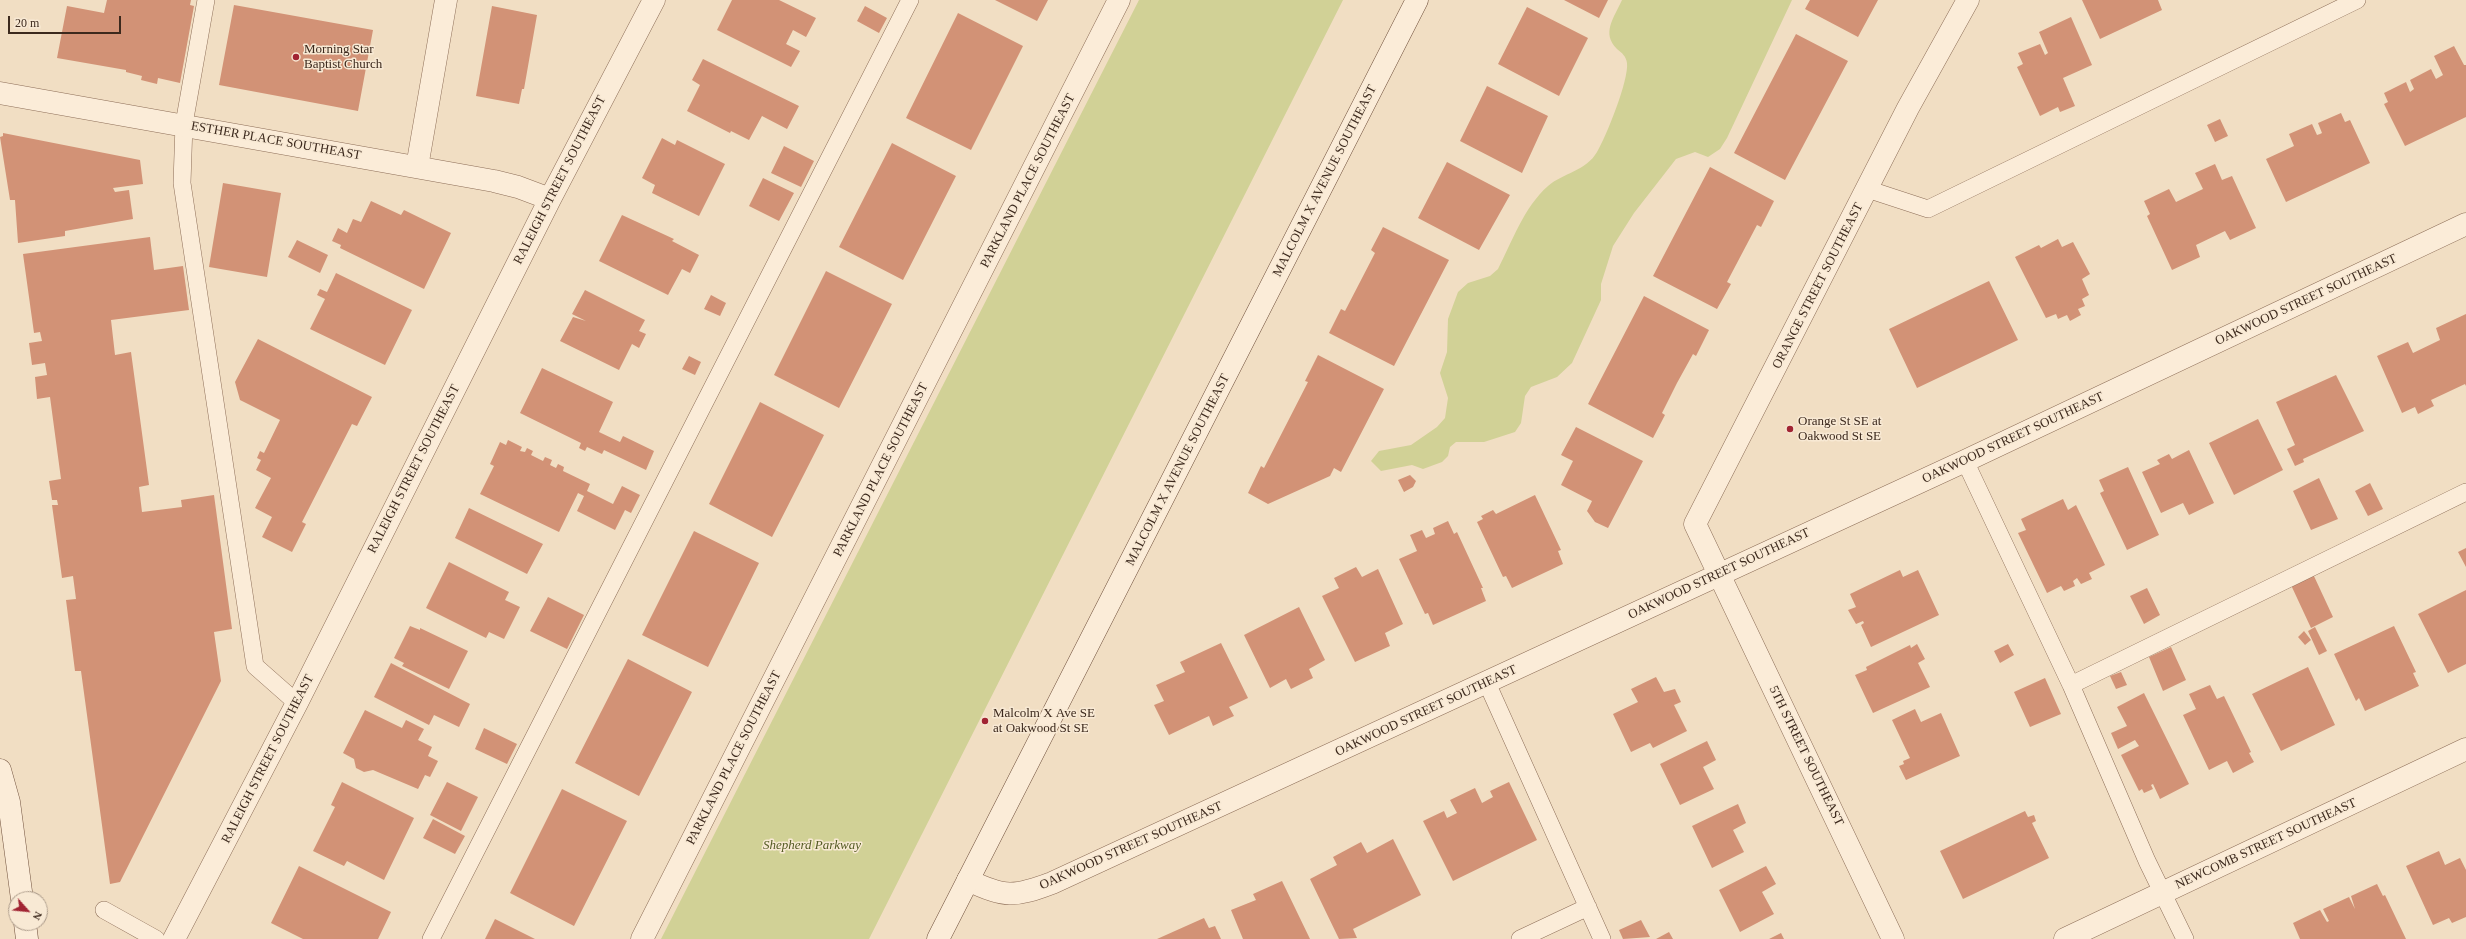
<!DOCTYPE html>
<html>
<head>
<meta charset="utf-8">
<style>
	body { margin:0 }
	#map { position:relative; width:2466px; height:939px; overflow:hidden; background:#f1dec3; font-family:"Times New Roman",serif }
	canvas { display:block }
	.north { position:absolute; left:8px; top:891px; width:40px; height:40px; box-sizing:border-box; background:#f8e9d4; border:1px solid #ad9c8b; border-radius:50%; rotate:117deg; font-size:11px; font-weight:700; line-height:16px; text-align:center; color:#3c291d }
	.north::after { content:''; display:block; margin:auto; width:14px; height:18px; background:#a12433; clip-path:polygon(50% 0,100% 100%,50% 72%,0 100%) }
	.scale { position:absolute; left:8px; top:16px; width:113px; height:18px; box-sizing:border-box; border:2px solid #3c291d; border-top:0; padding-left:5px; font-size:12px; line-height:14px; white-space:nowrap; color:#3c291d; -webkit-text-stroke:3px #f8e9d4; paint-order:stroke }
</style>
</head>
<body>
<div id="map">
<canvas width="2466" height="939"></canvas>
<div class="north">N</div>
<div class="scale">20 m</div>
</div>
<script>
const c = document.querySelector('canvas').getContext('2d');
c.lineJoin = 'round';
function paint(path, color) {
  c.fillStyle = color;
  c.fill(path, 'evenodd');
}
function trace(path, color, width, dash) {
  c.strokeStyle = color;
  c.lineWidth = width;
  c.lineCap = dash ? 'butt' : 'round';
  c.setLineDash(dash || []);
  c.stroke(path);
}
function drawText(font, color, halo, rows, align = 'center') {
  c.font = font + ' "Times New Roman",serif';
  c.lineWidth = 3;
  c.setLineDash([]);
  c.textBaseline = 'middle';
  c.strokeStyle = halo;
  c.fillStyle = color;
  for (const [text, x, y, turn = 0] of rows) {
    c.save();
    c.translate(x, y);
    c.rotate((+turn || 0) * Math.PI / 180);
    c.textAlign = isNaN(turn) ? turn : align;
    if (halo) c.strokeText(text, 0, 0);
    c.fillText(text, 0, 0);
    c.restore();
  }
}
const green = new Path2D(`
	M1139,0H1343L869,939H661Z
	M1622,0H1792L1727,138L1720,149L1708,157L1695,152L1676,159L1634,213L1613,246L1601,284V300L1572,363L1557,377L1531,387L1525,396L1521,423L1515,432L1484,442H1456L1450,447L1448,456L1442,462L1423,469L1412,465L1381,471L1371,461L1379,451L1411,445L1437,427L1445,418L1448,398L1440,373L1447,352L1448,319L1458,292L1468,283L1490,276L1498,269C1512,242 1524,207 1548,186C1563,173 1586,171 1597,152C1606,137 1629,80 1627,63C1626,56 1622,53 1617,49C1601,33 1614,18 1622,0Z`);
const building = new Path2D(`
	M107,0H191L190,5L194,6L180,83L158,78L157,84L141,80L142,76L126,72V70L57,58L67,6L104,13Z
	M732,0H779L816,18L806,37L793,30L786,44L800,51L791,67L717,30Z
	M995,0H1048L1037,21Z
	M1564,0H1608L1599,18Z
	M1810,0H1878L1858,37L1805,9Z
	M2082,0H2158L2162,10L2100,39Z
	M234,5L373,30L358,111L219,85Z
	M492,6L537,15L524,89H522L519,104L476,96Z
	M865,6L887,18L879,33L857,21Z
	M1527,7L1588,38L1559,96L1498,64Z
	M958,13L1023,46L971,150L906,118Z
	M2071,17L2092,65L2063,78L2075,106L2060,112L2058,107L2040,116L2017,67L2023,64L2018,53L2040,44L2045,55L2048,53L2039,32Z
	M1796,34L1848,61L1785,180L1734,153Z
	M2454,46L2464,65H2466V117L2405,146L2384,104L2388,102L2384,93L2406,82L2410,92L2414,89L2410,80L2431,69L2436,79L2443,75L2434,56Z
	M703,59L799,106L787,129L762,116L749,140L731,131L730,133L687,111L700,85L692,80Z
	M1487,86L1548,116L1522,173L1460,141Z
	M2341,113L2345,122L2350,120L2370,163L2286,202L2266,159L2294,146L2289,134L2312,124L2317,135L2320,134L2322,133L2318,123Z
	M2220,119L2228,136L2215,142L2207,125Z
	M3,133L140,160L143,184L113,188L115,192L129,190L133,219L65,231V236L18,243L15,200H10L0,137L3,136Z
	M662,138L675,145L677,140L725,164L699,216L652,193L655,185L642,178Z
	M892,143L956,176L903,280L839,247Z
	M784,146L814,161L801,187L771,173Z
	M1447,162L1510,195L1479,250L1418,218Z
	M2215,164L2222,180L2232,176L2256,228L2230,240L2225,231L2196,245L2200,257L2172,270L2147,216L2150,214L2144,201L2169,189L2176,202L2203,189L2195,173Z
	M1710,167L1774,201L1761,227L1757,225L1727,282L1731,284L1717,309L1653,276Z
	M763,178L794,193L779,221L749,206Z
	M223,183L281,193L267,277L209,267Z
	M371,201L401,215L404,210L451,233L424,289L340,248L341,245L332,241L338,228L347,233L353,219L361,222Z
	M622,215L674,239L672,241L699,255L690,273L682,269L668,295L599,261Z
	M1383,227L1449,260L1394,366L1329,333L1341,309L1345,311L1375,253L1371,250Z
	M150,237L154,270L183,266L189,310L111,320L115,355L131,352L149,485L139,487L142,512L182,507L181,500L214,495L232,629L214,632L221,681L120,882L110,884L81,671H75L66,600L76,599L73,576L62,578L52,505H58L57,500H52L49,481L61,479L50,397L37,399L35,377L47,375L45,363L32,365L29,343L42,341L40,332L34,333L23,254Z
	M2058,239L2062,247L2073,242L2090,274L2082,279L2089,295L2082,299L2085,306L2078,309L2081,315L2070,321L2067,315L2058,319L2056,314L2046,318L2015,257L2039,245L2041,248Z
	M297,240L328,255L320,273L288,257Z
	M826,271L892,304L839,408L774,375Z
	M336,273L412,310L385,365L310,329L325,299L317,295L320,289L327,292Z
	M1989,281L2018,340L1917,388L1889,329Z
	M585,290L645,320L639,331L646,334L639,348L632,344L619,370L560,341L573,317L586,321L572,314Z
	M711,295L726,303L720,316L704,309Z
	M1644,296L1709,330L1696,356L1693,354L1677,383L1662,413L1665,415L1653,438L1588,404Z
	M2466,314V386L2465,384L2431,400L2434,406L2418,414L2415,407L2402,413L2377,356L2408,342L2413,353L2440,340L2436,328Z
	M258,339L372,397L357,426L352,424L302,522L306,524L292,552L262,537L272,517L255,508L271,478L256,470L261,460L257,458L260,451L264,453L280,420L240,400L235,382Z
	M1318,355L1384,389L1341,472L1334,468L1330,476L1268,504L1248,493L1261,466L1264,468L1308,382L1305,381Z
	M689,356L701,362L695,375L682,369Z
	M542,368L613,402L599,432L620,442L623,436L654,451L646,470L604,450L602,454L587,447L585,451L579,448L581,443L520,413Z
	M2336,375L2364,431L2303,459L2304,462L2295,466L2287,449L2295,445L2276,402Z
	M760,402L824,435L772,537L709,504Z
	M2258,419L2283,470L2234,495L2209,443Z
	M1576,427L1643,461L1608,528L1595,522L1587,511L1592,501L1561,485L1573,461L1561,455Z
	M508,440L522,447L520,451L525,452L527,448L533,451L531,455L543,461L545,457L552,460L550,465L556,468L558,464L564,467L563,471L590,484L587,491L613,504L622,486L640,495L631,513L625,510L615,530L577,511L584,496L578,493L559,532L480,494L494,466L490,464L500,442L506,445Z
	M2189,450L2214,503L2189,515L2183,503L2161,513L2142,472L2160,464L2157,460L2169,454L2172,459Z
	M2128,467L2159,535L2127,550L2100,493L2104,491L2099,480Z
	M1410,475L1416,481L1413,487L1404,492L1398,480Z
	M2319,478L2338,519L2311,530L2293,491Z
	M2370,483L2383,509L2368,516L2355,491Z
	M1535,495L1561,550L1558,551L1563,564L1512,588L1506,576L1503,577L1477,522L1483,519L1481,516L1493,510L1496,514Z
	M2063,499L2068,510L2076,505L2105,565L2089,573L2092,579L2081,584L2077,578L2073,581L2075,586L2064,591L2061,586L2047,593L2018,533L2026,530L2021,519Z
	M469,508L543,544L527,574L455,538Z
	M1448,521L1454,534L1457,532L1483,588H1481L1486,601L1433,625L1428,613L1425,614L1399,559L1417,551L1410,535L1422,530L1426,538L1435,534L1433,528Z
	M694,531L759,563L708,667L642,635Z
	M2466,548V567L2458,552Z
	M449,562L509,592L505,600L520,607L504,639L489,632L486,638L426,608Z
	M1356,567L1362,577L1378,569L1403,624L1385,633L1390,646L1355,662L1322,596L1339,588L1334,578Z
	M1900,570L1903,577L1918,570L1939,615L1871,647L1861,625L1864,623L1863,621L1856,624L1848,610L1856,607L1850,594Z
	M2313,574L2333,617L2311,628L2291,585Z
	M2147,588L2160,615L2144,624L2130,596Z
	M2466,590V664L2448,673L2418,614Z
	M548,597L584,615L567,649L530,631Z
	M1299,607L1325,660L1309,669L1313,678L1291,689L1286,679L1270,688L1244,635Z
	M410,626L420,630V628L468,651L449,689L402,666L404,663L394,658Z
	M2394,626L2416,672L2413,673L2419,686L2365,711L2359,698L2356,701L2334,654Z
	M2315,627L2327,651L2319,655L2308,631Z
	M2304,631L2311,640L2305,645L2298,637Z
	M1221,643L1248,698L1229,707L1234,716L1223,721L1213,726L1209,716L1169,735L1154,705L1164,701L1156,685L1185,672L1180,662Z
	M1917,644L1925,659L1918,663L1930,687L1873,713L1855,675L1867,670L1866,667L1910,645L1911,648Z
	M2008,644L2014,655L2000,663L1994,651Z
	M2171,647L2186,680L2163,691L2149,657Z
	M628,659L692,692L639,796L575,763Z
	M391,663L470,704L459,727L434,715L429,725L374,697Z
	M2308,667L2335,725L2281,751L2252,694Z
	M2121,672L2127,685L2116,689L2110,676Z
	M1656,677L1664,692L1675,689L1681,702L1674,705L1687,731L1653,748L1650,743L1631,752L1613,714L1638,702L1631,689Z
	M2045,678L2061,714L2030,727L2014,692Z
	M2210,685L2217,699L2224,696L2251,752L2249,753L2254,762L2233,773L2227,761L2209,770L2183,715L2196,709L2189,694Z
	M2144,693L2189,784L2160,799L2153,784L2151,785L2153,789L2144,793L2142,789L2139,791L2121,755L2139,746L2135,740L2118,749L2111,733L2127,726L2117,707Z
	M1915,709L1921,722L1941,713L1960,756L1906,780L1899,766L1904,764L1903,761L1910,758L1892,720Z
	M365,710L402,728L406,720L424,729L418,740L432,747L428,756L438,761L430,777L425,775L418,789L373,770L364,772L356,768L354,759L343,753Z
	M484,728L517,744L507,764L475,749Z
	M1707,741L1716,760L1703,767L1714,789L1680,805L1660,764Z
	M342,782L414,818L384,880L347,861L344,866L313,851L335,807L331,805Z
	M447,782L478,797L461,831L430,815Z
	M1509,782L1537,840L1453,881L1423,821L1444,811L1447,818L1457,813L1450,800L1475,788L1482,803L1493,797L1490,791Z
	M562,789L627,821L574,926L510,893Z
	M1738,804L1746,823L1733,830L1744,852L1712,868L1692,826Z
	M2025,811L2028,817L2034,815L2036,821L2032,823L2049,858L1963,899L1940,851Z
	M433,819L465,836L455,854L423,838Z
	M1393,839L1421,895L1353,929L1357,938L1339,939L1310,879L1337,865L1333,857L1361,842L1367,853Z
	M2439,851L2445,865L2460,858L2466,870V917L2452,923L2449,918L2433,925L2406,866Z
	M299,866L391,912L378,939H303L271,923Z
	M1766,866L1776,884L1762,892L1774,914L1740,932L1719,890Z
	M1282,881L1310,939H1243L1231,910L1256,900L1253,894Z
	M2377,884L2383,896L2385,895L2406,939H2300L2293,923L2320,910L2327,922L2329,921L2323,909L2349,897L2355,909L2351,896Z
	M1204,918L1209,928L1215,926L1221,939H1157Z
	M495,919L535,939H485Z
	M1641,920L1650,937L1623,939L1619,930Z
	M1669,932L1673,939H1656Z
	M1781,933L1784,939H1769Z`);
const lane = new Path2D(`
	M206,0L184,124L182,183L255,666L297,703
	M1867,189L1928,209L2357,0
	M1965,461L2071,685L2147,861L2185,939
	M1487,683L1602,939
	M2071,685L2466,492
	M104,910L156,939
	M431,939L910,0
	M1520,939L1588,907`);
const street = new Path2D(`
	M0,93L494,181L518,187L550,199
	M417,167L446,0
	M968,880C1004,898 1015,897 1052,883L1965,461L2466,224
	M174,939L297,703L550,199L654,0
	M642,939L1119,0
	M1893,939L1695,524L1908,108L1968,0
	M2065,939L2466,749`);
const secondary = new Path2D(`
	M0,770L9,802L22,899
	M25,923L27,939
	M938,939L1417,0`);
const markers = [
	[296,57,4,"#a12433"],
	[1790,429,4,"#a12433"],
	[985,721,4,"#a12433"]
];
const poiNames = [
	["Morning Star",304,50],
	["Baptist Church",304,65],
	["Orange St SE at",1798,422],
	["Oakwood St SE",1798,437],
	["Malcolm X Ave SE",993,714],
	["at Oakwood St SE",993,729]
];
const streetNames = [
	["ESTHER PLACE SOUTHEAST",276,141,10],
	["RALEIGH STREET SOUTHEAST",560,180,-63],
	["PARKLAND PLACE SOUTHEAST",1028,181,-63],
	["MALCOLM X AVENUE SOUTHEAST",1325,181,-63],
	["ORANGE STREET SOUTHEAST",1818,286,-63],
	["OAKWOOD STREET SOUTHEAST",2306,300,-25],
	["OAKWOOD STREET SOUTHEAST",2013,438,-25],
	["RALEIGH STREET SOUTHEAST",414,469,-63],
	["PARKLAND PLACE SOUTHEAST",881,470,-63],
	["MALCOLM X AVENUE SOUTHEAST",1178,470,-63],
	["OAKWOOD STREET SOUTHEAST",1719,574,-25],
	["OAKWOOD STREET SOUTHEAST",1426,711,-25],
	["5TH STREET SOUTHEAST",1806,756,64],
	["PARKLAND PLACE SOUTHEAST",734,758,-63],
	["RALEIGH STREET SOUTHEAST",268,759,-63],
	["NEWCOMB STREET SOUTHEAST",2266,844,-25],
	["OAKWOOD STREET SOUTHEAST",1131,846,-24]
];
const parkNames = [
	["Shepherd Parkway",812,846]
];
paint(green, '#d1d196');
paint(building, '#d29276');
trace(lane, '#8d6e58', 18);
trace(street, '#8d6e58', 23);
trace(secondary, '#6f4f3b', 23);
trace(lane, '#fbecd8', 17);
trace(street, '#fbecd8', 22);
trace(secondary, '#fbecd8', 22);
for (const [x, y, r, color] of markers) {
  const dot = new Path2D();
  dot.arc(x, y, r, 0, 2 * Math.PI);
  c.fillStyle = color;
  c.fill(dot);
  trace(dot, '#f8e9d4', 1.5);
}
drawText('13px', '#3c291d', '#f8e9d4', poiNames, 'left');
drawText('13px', '#3c291d', '#f8e9d4', streetNames);
drawText('italic 13px', '#535a22', '#f8e9d4', parkNames);
</script>
</body>
</html>
